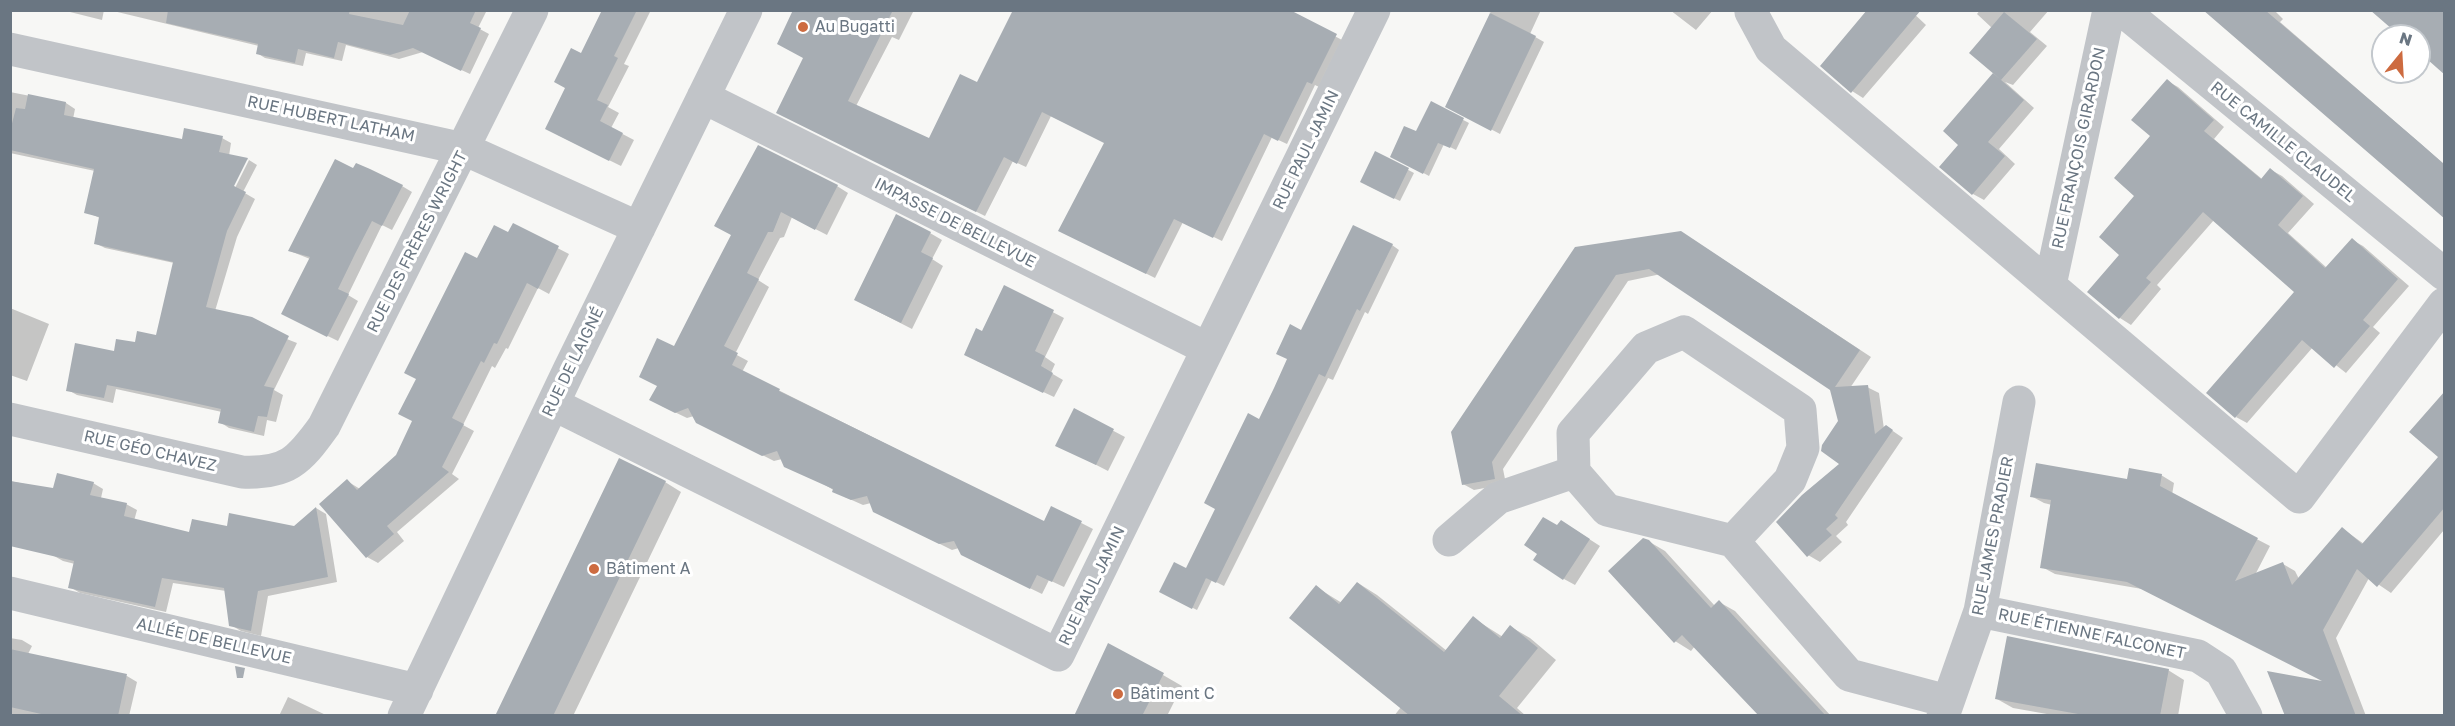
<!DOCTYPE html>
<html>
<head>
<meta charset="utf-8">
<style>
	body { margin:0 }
	#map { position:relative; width:2455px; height:726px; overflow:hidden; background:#f7f7f5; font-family:"Golos Text",sans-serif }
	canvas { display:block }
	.frame { position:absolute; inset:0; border:12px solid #6a7682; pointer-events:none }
	.north { position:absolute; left:2371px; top:24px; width:60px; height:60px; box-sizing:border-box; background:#fff; border:2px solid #c3c8cd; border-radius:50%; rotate:18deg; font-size:16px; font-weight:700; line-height:24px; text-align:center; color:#6a7682 }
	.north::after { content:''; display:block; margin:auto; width:21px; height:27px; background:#cd6b40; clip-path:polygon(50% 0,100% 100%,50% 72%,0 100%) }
</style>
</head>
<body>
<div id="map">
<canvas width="2455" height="726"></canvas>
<div class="frame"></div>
<div class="north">N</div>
</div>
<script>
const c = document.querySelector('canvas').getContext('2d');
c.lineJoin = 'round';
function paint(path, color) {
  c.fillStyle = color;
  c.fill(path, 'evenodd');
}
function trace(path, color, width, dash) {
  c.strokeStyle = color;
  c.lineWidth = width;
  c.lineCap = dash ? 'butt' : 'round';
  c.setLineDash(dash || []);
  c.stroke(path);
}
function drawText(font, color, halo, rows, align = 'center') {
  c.font = font + ' "Golos Text",sans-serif';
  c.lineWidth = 6;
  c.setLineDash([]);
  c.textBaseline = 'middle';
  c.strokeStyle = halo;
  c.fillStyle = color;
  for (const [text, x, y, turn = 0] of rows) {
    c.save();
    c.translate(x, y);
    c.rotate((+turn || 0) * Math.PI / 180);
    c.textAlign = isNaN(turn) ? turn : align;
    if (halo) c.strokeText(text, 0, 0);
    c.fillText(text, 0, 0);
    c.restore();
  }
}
const shadow = new Path2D(`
	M62,10H104L102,20Z
	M109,10H487L478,28L489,34L470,74L423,52L399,59L346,45L342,61L306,53L303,66L265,58L257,53L259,46Z
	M603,10H651L624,64L629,66L608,107L619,113L611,128L634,140L621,166L558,135L581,55Z
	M835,10H914L899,40L892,37L856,106L930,140L978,84L1013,12L1010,10H1285L1344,41L1321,88L1315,85L1287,144L1272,137L1222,241L1183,222L1155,278L1069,235L1106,143L1051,116L1026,167L1013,161L985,216L786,117Z
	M1486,10H1541L1530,34L1544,42L1500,134L1447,106L1491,13Z
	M1670,10H1713L1696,30Z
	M1910,10L1926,25L1863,98L1852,91Z
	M1980,10H2049L2030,32L2047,46L2013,85L2005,82L2034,108L1999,149L2015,164L1984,200L1973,194L1960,145L1993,75L1992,28L1977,14Z
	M2205,10H2274L2283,19L2280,22L2444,164V217Z
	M2167,81L2178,87L2224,127L2214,139L2262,179L2271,170L2282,176L2314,204L2288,233L2327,268L2352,240L2363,246L2409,286L2373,327L2380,333L2346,373L2313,347L2247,423L2236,417L2297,291L2214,220L2157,285L2161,289L2131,325L2120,318L2121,255Z
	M10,92L66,103L75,109L73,119L183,141L222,138L231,143L229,156L249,160H246L229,192L232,194L249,160L257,165L243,192L255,199L237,237L215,311L297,343L274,390L283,395L276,422L267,420L264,436L229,428L220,422L222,412L116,389L113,403L77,395L68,390L115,353L158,337L174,263L105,248L95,243L100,218L86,212L95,171L10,153Z
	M1431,103L1469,123L1456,150L1444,144L1429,176L1392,156L1417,133Z
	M1376,153L1414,173L1400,201L1367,185Z
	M354,170L402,186L412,192L392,230L382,225L348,295L358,301L338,341L293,319L310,259L290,251Z
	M837,186L848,193L827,235L792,217L784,237L780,238L758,280L769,287L735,354L748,361L742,372L1045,523L1052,508L1093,529L1064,587L1049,580L1042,594L974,561L959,548L952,550L886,517L871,503L863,505L845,497L782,459L774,461L709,428L694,416L687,418L662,406L674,348L732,235L716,225Z
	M513,225L569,254L549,294L538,288L508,349L506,348L495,368L492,366L463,425L474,431L452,474L459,479L397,532L404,541L378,563L367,557L322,504L347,481L360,489L397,456L413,421L477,260L509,234Z
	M930,233L942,240L932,259L943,266L912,329L867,306Z
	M1692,239L1871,357L1850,388L1867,387L1879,393L1884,429L1887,427L1903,438L1846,522L1848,525L1836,536L1842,542L1820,562L1808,555L1842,464L1839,422L1832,389L1661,274L1628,281L1503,469L1506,484L1474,490L1463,484L1576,249Z
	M1392,245L1399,250L1368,314L1365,312L1333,380L1328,378L1224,586L1212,580L1197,610L1161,592L1202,578L1259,421L1302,332Z
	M1005,287L1064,318L1045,357L1055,364L1051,373L1063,380L1054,397L977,361L982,333Z
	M10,308L49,324L27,381L10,375Z
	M2444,393V530L2391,593L2369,578L2336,638L2366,716H2290L2326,682L2142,589L2055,574L2042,567L2052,505L2044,503L2031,496L2161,475L2174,483L2172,495L2270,546L2255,575L2283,564L2295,571L2299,579L2343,529L2364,544L2440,457Z
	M1074,410L1125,437L1108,471L1069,451Z
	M10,481L54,490L93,483L103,489L101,498L126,504L137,510L134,521L190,534L228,528L295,527L316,508L326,514L337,582L268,596L261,636L241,631L231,625L226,591L173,583L166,612L80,593L70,587L75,564L63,561L10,531Z
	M665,482L681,492L573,716H497Z
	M1557,527L1572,528L1600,546L1575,585L1564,579Z
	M1648,541L1665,551L1715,606L1719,602L1735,611L1831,716H1760L1695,646L1691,651L1675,641Z
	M1358,583L1377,595L1447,651L1473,618L1503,637L1511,627L1530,638L1556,660L1517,708L1526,716H1394L1401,707L1316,587L1342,603Z
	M10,638L22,640L32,646L28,654L127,676L137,682L129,716H10Z
	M2168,670L2184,680L2178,716H2058L2013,708L1997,699Z
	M1163,675L1182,686L1167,716H1076Z
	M288,697L328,716H279Z`);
const building = new Path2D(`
	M168,10H350L349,14L403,25L410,10H476L470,23L481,28L461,71L413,48L390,55L338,42L334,58L298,49L295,63L256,54L258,44L166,23Z
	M602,10H637L614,56L618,58L597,100L608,105L600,121L623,133L609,161L545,129L565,88L554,82L571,48L581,53Z
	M793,10H893L848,101L929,138L960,74L977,82L1013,10H1290L1337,34L1312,84L1307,82L1278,141L1264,134L1213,238L1174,219L1146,274L1058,231L1104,143L1042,112L1017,164L1004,157L976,212L776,113L803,58L777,44Z
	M1867,10H1921L1851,93L1820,66Z
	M2203,10H2265L2420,143L2445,165V219Z
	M2370,10H2445V75L2419,52V36H2400Z
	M2004,12L2037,39L2001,80L1969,53Z
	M1490,13L1536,36L1491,131L1445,107Z
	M1993,73L2024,100L1988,142L2005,156L1972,195L1939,167L1958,145L1943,131Z
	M2167,79L2214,120L2204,131L2261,179L2270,168L2303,196L2278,225L2325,268L2352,238L2398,279L2363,320L2370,326L2334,368L2302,340L2235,418L2206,393L2294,292L2203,212L2146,278L2151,282L2119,319L2087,292L2119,255L2099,237L2134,196L2114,178L2150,136L2131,120Z
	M28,94L66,102L64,115L182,139L184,128L223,136L219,152L248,158L234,186L246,192L227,231L206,307L252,317L289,336L264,386L274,388L267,417L258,416L254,432L218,423L221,409L158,395L107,385L104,398L66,391L75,343L114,351L116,339L135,342L137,331L156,335L173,262L94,244L99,217L84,213L94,169L10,150V131L16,108L25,109Z
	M1431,101L1464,118L1450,148L1438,143L1423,174L1390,157L1404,126L1416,131Z
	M758,145L838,185L815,230L781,212L773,232H768L747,273L759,279L724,346L738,353L732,365L780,389L779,391L1044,521L1051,506L1082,521L1052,582L1037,575L1030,589L961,555L954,541L939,544L873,512L867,496L851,500L832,492L833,489L784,467L777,451L762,456L696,423L688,408L675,413L649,400L657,386L639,377L657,338L674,346L704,287L731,235L714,226Z
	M1375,151L1409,168L1394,199L1360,182Z
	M335,159L353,168L356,163L370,169L403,185L382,226L372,221L355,254L338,289L349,294L327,337L281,314L310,257L288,251Z
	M896,214L931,232L921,252L933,258L901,323L854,300Z
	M513,223L559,246L538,289L527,283L497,344L494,343L484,363L481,361L452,418L464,424L442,467L449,472L387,526L394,534L366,558L319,504L347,479L357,490L396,455L412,421L398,414L416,379L404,373L465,252L477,258L494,225L508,232Z
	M1353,225L1393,244L1360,311L1357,309L1325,377L1319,374L1216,583L1186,568L1215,509L1204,503L1248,413L1259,419L1274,388L1287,359L1276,354L1290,324L1301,330Z
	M1681,231L1860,350L1835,387L1868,385L1875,434L1886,425L1893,430L1835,515L1838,518L1826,529L1832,535L1807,557L1776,522L1802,495L1839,464L1821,451L1822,445L1838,421L1830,390L1649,269L1616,275L1492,462L1495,479L1462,485L1451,432L1575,247Z
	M1004,285L1054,310L1035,351L1045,356L1041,366L1053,373L1043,393L964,355L976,328L982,331Z
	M2445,391V507L2377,587L2357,569L2323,630L2356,716H2285L2267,671L2322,681L2127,582L2040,568L2051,500L2030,497L2036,463L2127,479L2129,468L2162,474L2160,486L2258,538L2235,581L2283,562L2292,585L2342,527L2362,544L2438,457L2409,432Z
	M1074,408L1114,429L1096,465L1055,446Z
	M619,458L666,481L553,716H495Z
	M57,473L94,482L90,495L127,503L124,516L189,532L192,519L227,526L229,513L294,526L316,507L328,577L258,591L251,631L229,626L224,588L162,578L155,607L68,588L74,561L10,546V481L53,488Z
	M1543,517L1557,525L1561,520L1590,539L1563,580L1533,560L1537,554L1524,545Z
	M1643,538L1649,540L1711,608L1719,600L1826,716H1759L1682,635L1674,643L1608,571Z
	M1174,562L1206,578L1192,609L1159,592Z
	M1357,582L1444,652L1473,616L1500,638L1510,625L1538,648L1499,696L1523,716H1410L1289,618L1316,585L1339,604Z
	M2007,636L2169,669L2160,716H2089L1995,699Z
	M1108,643L1164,673L1142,716H1074Z
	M10,649L127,674L118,716H50L10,707Z
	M235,666L245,668L243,678H237Z`);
const minor = new Path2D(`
	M1752,10L1751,12L1771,49L2299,497L2444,304
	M2122,10L2444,274
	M10,49L464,149L639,228
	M703,97L1208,349
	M2050,285L2109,10
	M553,404L1058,655L1374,10
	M10,419L242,472C287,474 299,461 324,426L532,10
	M1449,540L1498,498L1574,472
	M1733,541L1607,510L1574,472L1573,433L1646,348L1684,332L1800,410L1803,448L1790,480L1733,541L1849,675L1947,701
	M10,593L417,690
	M1980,611L2198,656L2221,671L2246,716
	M404,716L569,370L746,10
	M1943,716L1980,611L2019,402`);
const markers = [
	[803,27,6,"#cd6b40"],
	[594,569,6,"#cd6b40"],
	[1118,694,6,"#cd6b40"]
];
const poiNames = [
	["Au Bugatti",815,27],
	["Bâtiment A",606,569],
	["Bâtiment C",1130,694]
];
const streetNames = [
	["RUE HUBERT LATHAM",331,119,12],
	["RUE CAMILLE CLAUDEL",2283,142,39],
	["RUE FRANÇOIS GIRARDON",2079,148,-78],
	["RUE PAUL JAMIN",1306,150,-64],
	["IMPASSE DE BELLEVUE",955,223,27],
	["RUE DES FRÈRES WRIGHT",417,242,-63],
	["RUE DE LAIGNÉ",573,362,-64],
	["RUE GÉO CHAVEZ",150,451,13],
	["RUE JAMES PRADIER",1993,536,-79],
	["RUE PAUL JAMIN",1092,586,-64],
	["RUE ÉTIENNE FALCONET",2092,634,12],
	["ALLÉE DE BELLEVUE",214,641,13]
];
paint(shadow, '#0003');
paint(building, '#a7adb3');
trace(minor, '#c1c4c8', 33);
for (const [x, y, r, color] of markers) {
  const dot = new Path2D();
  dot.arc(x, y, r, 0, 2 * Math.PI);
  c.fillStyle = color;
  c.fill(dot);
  trace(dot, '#fff', 2);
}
drawText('16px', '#6a7682', '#fff', poiNames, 'left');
drawText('16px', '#6a7682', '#fff', streetNames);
</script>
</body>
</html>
